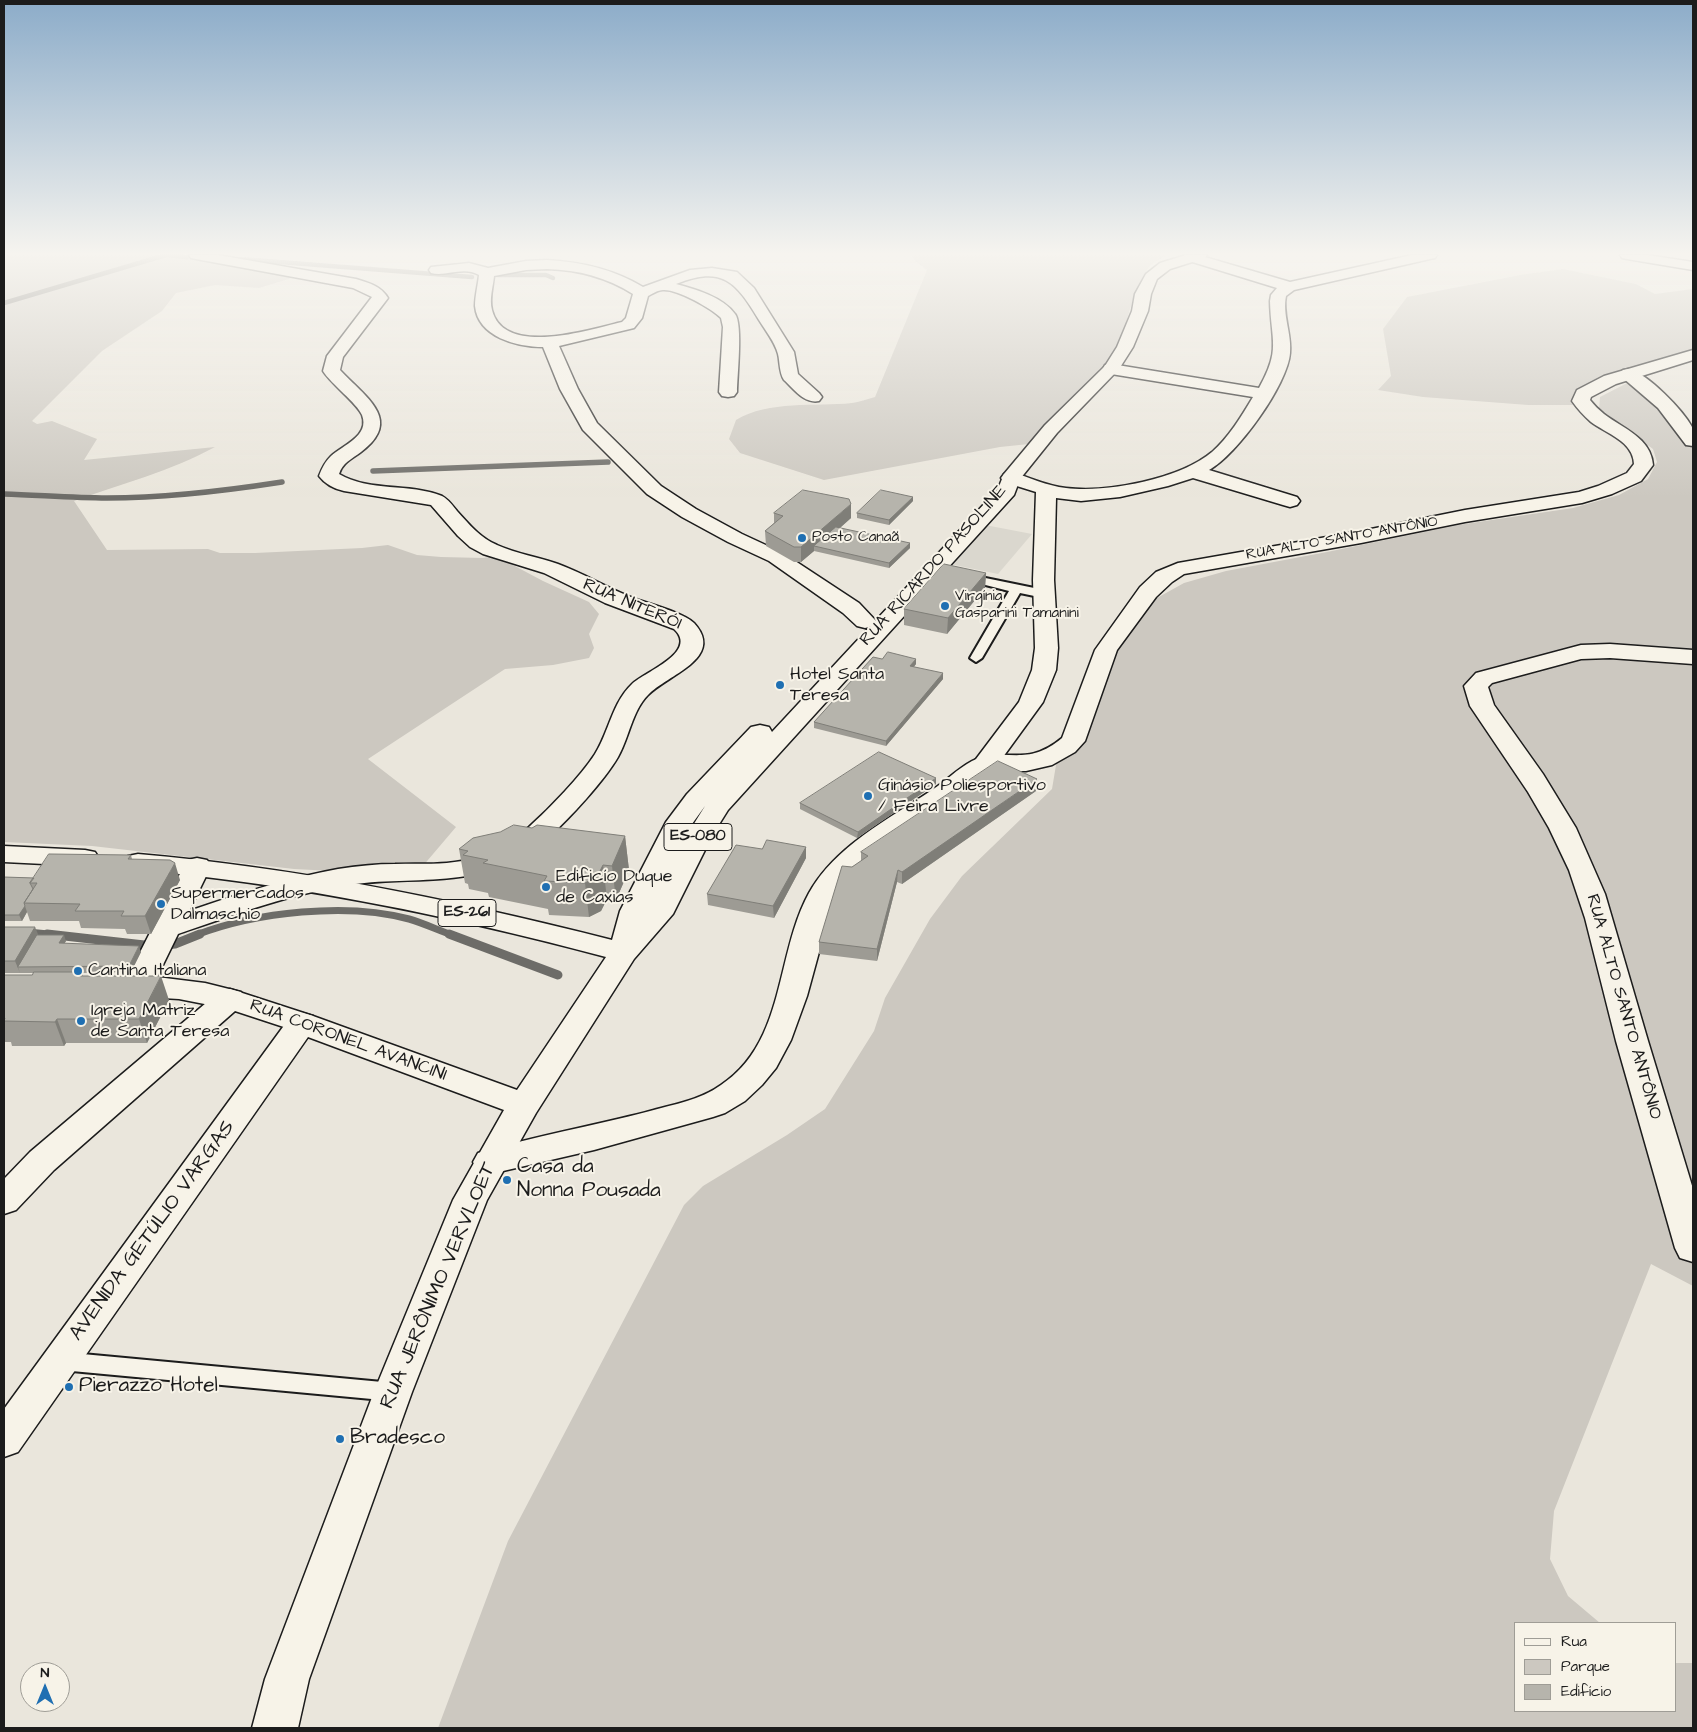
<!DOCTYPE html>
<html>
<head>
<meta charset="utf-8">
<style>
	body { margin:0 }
	#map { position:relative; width:1697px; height:1732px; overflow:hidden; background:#eae6dc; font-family:"Architects Daughter",sans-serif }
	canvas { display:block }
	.frame { position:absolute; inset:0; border:5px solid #1c1c1c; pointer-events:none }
	.legend { position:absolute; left:1514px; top:1622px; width:162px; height:90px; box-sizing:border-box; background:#f7f3e8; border:1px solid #9f9d96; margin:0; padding:6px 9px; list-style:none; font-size:15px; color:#1c1c1c }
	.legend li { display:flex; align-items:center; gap:10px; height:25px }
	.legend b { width:25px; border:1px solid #9f9d96 }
	.north { position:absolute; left:20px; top:1662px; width:50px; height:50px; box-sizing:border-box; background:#f7f3e8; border:1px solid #9f9d96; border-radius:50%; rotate:0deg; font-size:14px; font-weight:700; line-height:20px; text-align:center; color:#1c1c1c }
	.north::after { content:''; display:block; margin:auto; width:18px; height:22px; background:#1f6fb2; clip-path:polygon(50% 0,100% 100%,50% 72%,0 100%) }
</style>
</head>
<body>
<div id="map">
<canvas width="1697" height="1732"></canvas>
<div class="frame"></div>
<ul class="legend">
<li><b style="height:6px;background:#f7f3e8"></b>Rua</li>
<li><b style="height:14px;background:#ccc8c0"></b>Parque</li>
<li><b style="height:14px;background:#b6b4ac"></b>Edifício</li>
</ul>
<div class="north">N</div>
</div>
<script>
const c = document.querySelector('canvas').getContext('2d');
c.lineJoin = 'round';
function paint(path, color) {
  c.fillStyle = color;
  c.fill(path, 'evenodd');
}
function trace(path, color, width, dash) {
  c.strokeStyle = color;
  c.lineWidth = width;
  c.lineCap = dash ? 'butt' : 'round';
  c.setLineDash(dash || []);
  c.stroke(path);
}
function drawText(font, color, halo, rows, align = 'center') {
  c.font = font + ' "Architects Daughter",sans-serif';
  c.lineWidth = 4;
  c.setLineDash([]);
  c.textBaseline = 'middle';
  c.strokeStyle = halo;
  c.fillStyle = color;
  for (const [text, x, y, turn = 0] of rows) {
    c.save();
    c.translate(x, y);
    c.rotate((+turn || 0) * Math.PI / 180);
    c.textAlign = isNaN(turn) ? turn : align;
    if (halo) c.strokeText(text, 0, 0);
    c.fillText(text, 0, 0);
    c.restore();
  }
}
const built = new Path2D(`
	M985,525L1032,534L998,574L950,564Z`);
const green = new Path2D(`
	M4,255H187L299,276L259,288L215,285L176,293L162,311L102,351L32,421L37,424L52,421L97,439L84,460L215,447C171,471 121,484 74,501L107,550L208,549L220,553H255L362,548L388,545L417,555L441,557L483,558L496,556L543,581L589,602L599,614L589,634L594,648L589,658L553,665L505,669L368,759L456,827L422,867L332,871L294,869L92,846L4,842Z
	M911,255H1168C1162,258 1156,261 1151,265C1132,285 1126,332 1115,358L1029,444L1000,447L824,480L740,453L729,439L736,420C769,400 814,407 852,403C859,402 867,399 875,397L927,270L915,261Z
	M1563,269L1636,284L1655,294L1693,289V352L1612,376L1577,405H1528L1423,397L1378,390L1391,376L1383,329L1407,297L1520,275Z
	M1633,380L1693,434V1286L1651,1264L1554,1511L1550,1559L1568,1596L1600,1623H1516V1711H1676V1663H1693V1728H438L508,1541L684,1205L703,1186L787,1135L825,1109L874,1031L885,998L930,919L962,876L1052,789L1058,753L1111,654L1157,598L1184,583L1226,571L1327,552L1458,525L1573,508L1619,495L1648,479L1657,462L1653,449L1599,409L1600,397Z`);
const streamFar3 = new Path2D(`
	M167,255L187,257
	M241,259L472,277
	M498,275H546L553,278
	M4,303L166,255`);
const streamFar2 = new Path2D(`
	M373,471L608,462
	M4,494C38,495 73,498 107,498C166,498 224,491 282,482`);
const streamFar1 = new Path2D(`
	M28,932L58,935
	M196,935C256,912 347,902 409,919C423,923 438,930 452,935`);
const stream = new Path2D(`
	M47,934L153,946
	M449,934L558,975
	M165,945L175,944L200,934`);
const lane = new Path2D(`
	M966,574L1044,590L1050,594L1044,598L1020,593L982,658L976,662L970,658L1009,591L962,579L960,577L962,575Z
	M61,1352L393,1383L400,1386L404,1392L400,1398L393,1401L61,1370L54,1367L51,1361L54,1355Z`);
const street = new Path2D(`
	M189,255H218L356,279C369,283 381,286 388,298L343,357L340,370C365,397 404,420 361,452C352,459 342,463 339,474C369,492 410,483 442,496C448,499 453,506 457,511C469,524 480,538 497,545C517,554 538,557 558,564C585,574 609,589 636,599C650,604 684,613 694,623C726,658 667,675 648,695C632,711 629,738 618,757C604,781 570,818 549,837C483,896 413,872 336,887C282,897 230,916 178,934L157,977L205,983L241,992L245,999L241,1006L230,1009L179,999L128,996L117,993L113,986L117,979L128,976L187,860L197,858L207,860L211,866L189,911C238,894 288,878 338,869C357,866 376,864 395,864C422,863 451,866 477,857C496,851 514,840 529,827C550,808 580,777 595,754C609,732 612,703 632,684C646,671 699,652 674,629L605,603L544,573L483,554L470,547L458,536L431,505L344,491C335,489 325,484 319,476C322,468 325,462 331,456C343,445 370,436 362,415C357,403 331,384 323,371L327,356L372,297L353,288L196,259L191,258Z
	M1185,255H1198L1290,282L1412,255H1437L1435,258L1430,259L1294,290L1286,296C1282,314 1292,334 1290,353C1288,384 1237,455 1209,470L1297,497L1300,501L1297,505L1290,507L1283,505L1193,478L1168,486L1120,497L1081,501L1056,498L1054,580L1058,648L1056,670L1043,702L995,768L986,771L977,768L973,763L1019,702L1032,670L1035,648L1033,580L1036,492L1004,482L1001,478L1004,474L1011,472C1029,477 1047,486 1066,488C1107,493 1180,479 1212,452C1229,437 1241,417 1253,397L1111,374L1105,373L1103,369L1105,365L1111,364L1259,388C1281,349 1271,342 1270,301L1271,295L1277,288L1186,260L1184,257Z
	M1620,255H1647L1693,262V270L1627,259L1622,258Z
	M547,260C582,262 613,269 643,287L690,270L712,268L737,272L754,288L794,352L798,374L819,393L822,397L819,401C804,404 794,389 784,380C779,372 780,362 778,354C775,342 765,330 759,320C736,282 723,265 676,284C695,289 723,297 735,314C743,324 737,377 737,392L734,396L728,397L722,396L719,392L723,327L721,318C711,308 677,289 663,290C658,290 652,294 648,296L642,318L634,328L559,346L578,389L597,423L661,486L696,509L742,534L783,553L859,603L876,621L873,626L865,628L857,626L843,613L769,561L728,542L682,517L647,494L583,430L560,389L543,347C517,347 478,337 475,306C475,296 478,285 479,275C463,266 446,277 431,273L429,270L431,267L469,263L488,268L526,261ZM547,269C579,270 606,277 633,294L626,318L622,322C592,329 504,358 492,310C489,299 493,287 494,276L526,270Z
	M1629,369C1648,374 1683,410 1692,427C1695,432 1693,441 1693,446L1686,445L1658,408L1623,378L1620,374L1623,370Z
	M1610,644L1693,650V664L1610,658L1581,659L1492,683L1488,687L1494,705L1543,774L1576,828L1605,894L1648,1041L1693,1189V1262L1680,1258L1675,1248L1616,1041L1585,918L1569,870L1549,828L1528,792L1470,706L1464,686L1476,673L1581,645Z`);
const secondary = new Path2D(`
	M1693,350V360L1616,384L1591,397L1590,400C1594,405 1599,410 1604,414C1624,429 1651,438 1653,465L1641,481L1612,494L1582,503L1465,522L1361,543L1184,574L1172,582L1156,597L1117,650L1085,741L1075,752L1052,765L1026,771H990L878,851L851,876L838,891L831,908L807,996L791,1040L776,1068L762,1085L745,1101L725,1113L713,1117L594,1150L490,1174L478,1171L473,1162L478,1153C534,1136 593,1126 650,1111C675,1104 700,1100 721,1085C786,1042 775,955 809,893C835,846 889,819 932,790C946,781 957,769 972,761C1005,745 1025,769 1062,738L1095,650L1140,587L1156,572L1178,563L1361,531L1465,510L1579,492L1598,486L1627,473L1634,464C1633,441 1607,434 1591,422C1584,416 1577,408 1572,401L1577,390L1604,376Z
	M230,989L313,1016L317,1023L313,1030L302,1033L235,1011L54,1170L16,1210L4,1214V1179L30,1152L219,992Z`);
const primary = new Path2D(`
	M1186,255H1207L1205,258L1170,269L1157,279L1151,294L1148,311L1133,347L1119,369L1057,433L1020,479L1014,495L728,810L713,834L673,914L634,959L536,1113L487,1200L412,1392L309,1679L298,1728H252L265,1679L374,1392L453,1200L504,1110L308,1037L18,1452L4,1457V1409L291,1016L302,1013L313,1016L517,1090L606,957C452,916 297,884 138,870L128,868L124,862L128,856L138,854C299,868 456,900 612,940L620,911L666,822L687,794L751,727L760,725L769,727L772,732L998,489L1004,474L1045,425L1105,366L1117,347L1132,311L1135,294L1146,274L1160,263ZM705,806L682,843L692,824Z
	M4,846L85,850L95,852L99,858L95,864L85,866L4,862Z`);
const wall = new Path2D(`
	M913,501L889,525L857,518V513Z
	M774,513L851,518L840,528L910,548L889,568L814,551L801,562H794L766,546L765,531L774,523Z
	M986,573L985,588L947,634L904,625V609Z
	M916,659V664L914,667L943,679L886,746L814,728V722Z
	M936,784L857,838L800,809V803Z
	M1036,791L902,884L897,882L877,961L819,954V942L852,867L861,861V852Z
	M532,828L625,836L629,870L616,900L607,899L601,911L589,917L549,915L548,909L489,897L488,893L469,889L468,884L465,883L459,849Z
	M806,847V858L774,918L708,905L707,894L762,849Z
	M131,855L132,859L180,880L151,934H127L125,929L81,928L79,921H30L27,912L22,921H4V877L34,878Z
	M4,928L66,941L64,944L141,952L131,972L82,973L83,976L169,1000L147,1043H66L64,1046H12L11,1042H4V975H32L34,973H4Z`);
const shadedWall = new Path2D(`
	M913,497V501L889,525V520Z
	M851,504V518L818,547L814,546V551L801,562V547Z
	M910,543V548L889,568V563Z
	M986,573L985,588L947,634L948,618Z
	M916,659V664L910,671V666Z
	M943,673V679L886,746V741Z
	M936,778V784L857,838L858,832Z
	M1037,779L1036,791L902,884V872Z
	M625,836L629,870L616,900L612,866Z
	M806,847V858L774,918L773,906Z
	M175,863L180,880L151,934L145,916Z
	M603,865L607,899L601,911L589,917L585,883Z
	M898,870L897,882L877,961V949Z
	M25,906L27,912L22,921L19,915Z
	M35,927L40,939L18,967L20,973L15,961Z
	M64,935L66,941L61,949L59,943Z
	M139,946L141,952L131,972L129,966Z
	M161,976L169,1000L147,1043L139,1019Z
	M57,1019L66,1043L64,1046L55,1022Z`);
const building = new Path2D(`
	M803,490L849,499L851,504L801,547H794L765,531L783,516L774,513Z
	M881,490L913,497L889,520L857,513Z
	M836,527L910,543L889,563L814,546Z
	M944,564L986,573L948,618L904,609Z
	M888,652L916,659L910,666L943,673L886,741L814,722L873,657L882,659Z
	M879,752L936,778L858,832L800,803Z
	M998,761L1037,779L902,872L898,870L877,949L819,942L842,866L852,867L868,856L861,852Z
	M514,825L532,828L537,825L625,836L612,866L603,865L597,877L585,883L544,881L547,876L483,863L488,860L463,855L468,851L459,849L473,838L500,832Z
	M767,840L806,847L773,906L707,894L736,845L762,849Z
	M49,854L131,855L128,859L170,860L175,863L145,916H121L124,911H75L80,904L24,903L37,883H30Z
	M4,877L34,878L30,883L33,889L24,903L25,906L19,915H4Z
	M5,927H35L15,961H4V928Z
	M37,935H64L59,943L139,946L129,966L18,967Z
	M34,972H81L80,976H161L139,1019H57L55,1022L4,1021L5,1018H4V975H32Z`);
const markers = [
	[802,538,5,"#1f6fb2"],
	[945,606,5,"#1f6fb2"],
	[780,685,5,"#1f6fb2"],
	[868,796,5,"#1f6fb2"],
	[546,887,5,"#1f6fb2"],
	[161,904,5,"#1f6fb2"],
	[78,971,5,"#1f6fb2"],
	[81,1021,5,"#1f6fb2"],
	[507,1180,5,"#1f6fb2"],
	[69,1387,5,"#1f6fb2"],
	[340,1439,5,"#1f6fb2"]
];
const farPoinames = [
	["Posto Canaã",812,538],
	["Virgínia",955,597],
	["Gasparini Tamanini",955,614]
];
const farStreetnames = [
	["RUA ALTO SANTO ANTÔNIO",1342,539,-10]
];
const shields = [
	[698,837,68],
	[467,913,58]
];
const shieldNames = [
	["ES-080",698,837],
	["ES-261",467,913]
];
const streetNames = [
	["RUA RICARDO PASOLINE",934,566,-48],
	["RUA NITERÓI",632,605,23],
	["RUA ALTO SANTO ANTÔNIO",1623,1007,74],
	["RUA CORONEL AVANCINI",348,1041,20]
];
const poiNames = [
	["Hotel Santa",790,675],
	["Teresa",790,696],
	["Ginásio Poliesportivo",878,786],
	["/ Feira Livre",878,807],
	["Edificío Duque",556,877],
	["de Caxias",556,898],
	["Supermercados",171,894],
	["Dalmaschio",171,915],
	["Cantina Italiana",88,971],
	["Igreja Matriz",91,1011],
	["de Santa Teresa",91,1032]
];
const nearPoinames = [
	["Casa da",517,1168],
	["Nonna Pousada",517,1192],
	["Pierazzo Hotel",79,1387],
	["Bradesco",350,1439]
];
const nearStreetnames = [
	["AVENIDA GETÚLIO VARGAS",153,1231,-54],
	["RUA JERÔNIMO VERVLOET",439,1286,-67]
];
paint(built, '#dad7ce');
paint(green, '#ccc8c0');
trace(streamFar3, '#6d6c68', 4.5);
trace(streamFar2, '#6d6c68', 5.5);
trace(streamFar1, '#6d6c68', 7);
trace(stream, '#6d6c68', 9);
trace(lane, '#1c1c1c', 4);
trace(street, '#1c1c1c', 3);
trace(secondary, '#1c1c1c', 3);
trace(primary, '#1c1c1c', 3);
paint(lane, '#f7f3e8');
paint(street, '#f7f3e8');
paint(secondary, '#f7f3e8');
paint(primary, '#f7f3e8');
paint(wall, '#9d9b94');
paint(shadedWall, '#7f7e78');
paint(building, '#b6b4ac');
trace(building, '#7f7e78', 1);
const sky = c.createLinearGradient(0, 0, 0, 497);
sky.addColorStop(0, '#8cacc9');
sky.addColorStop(0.51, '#f6f4ef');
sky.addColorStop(1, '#f6f4ef00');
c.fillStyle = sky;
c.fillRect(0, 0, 1697, 497);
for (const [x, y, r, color] of markers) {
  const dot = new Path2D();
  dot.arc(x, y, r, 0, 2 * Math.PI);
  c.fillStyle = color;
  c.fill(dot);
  trace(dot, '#f7f3e8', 2);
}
drawText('15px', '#1c1c1c', '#f7f3e8', farPoinames, 'left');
drawText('15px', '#1c1c1c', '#f7f3e8', farStreetnames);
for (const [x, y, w] of shields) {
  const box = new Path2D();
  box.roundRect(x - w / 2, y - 13.5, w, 27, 4);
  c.fillStyle = '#f7f3e8';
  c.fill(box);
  trace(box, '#1c1c1c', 1);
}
drawText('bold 16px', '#1c1c1c', null, shieldNames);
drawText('18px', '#1c1c1c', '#f7f3e8', streetNames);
drawText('18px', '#1c1c1c', '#f7f3e8', poiNames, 'left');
drawText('21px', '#1c1c1c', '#f7f3e8', nearPoinames, 'left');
drawText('21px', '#1c1c1c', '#f7f3e8', nearStreetnames);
</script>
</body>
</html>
